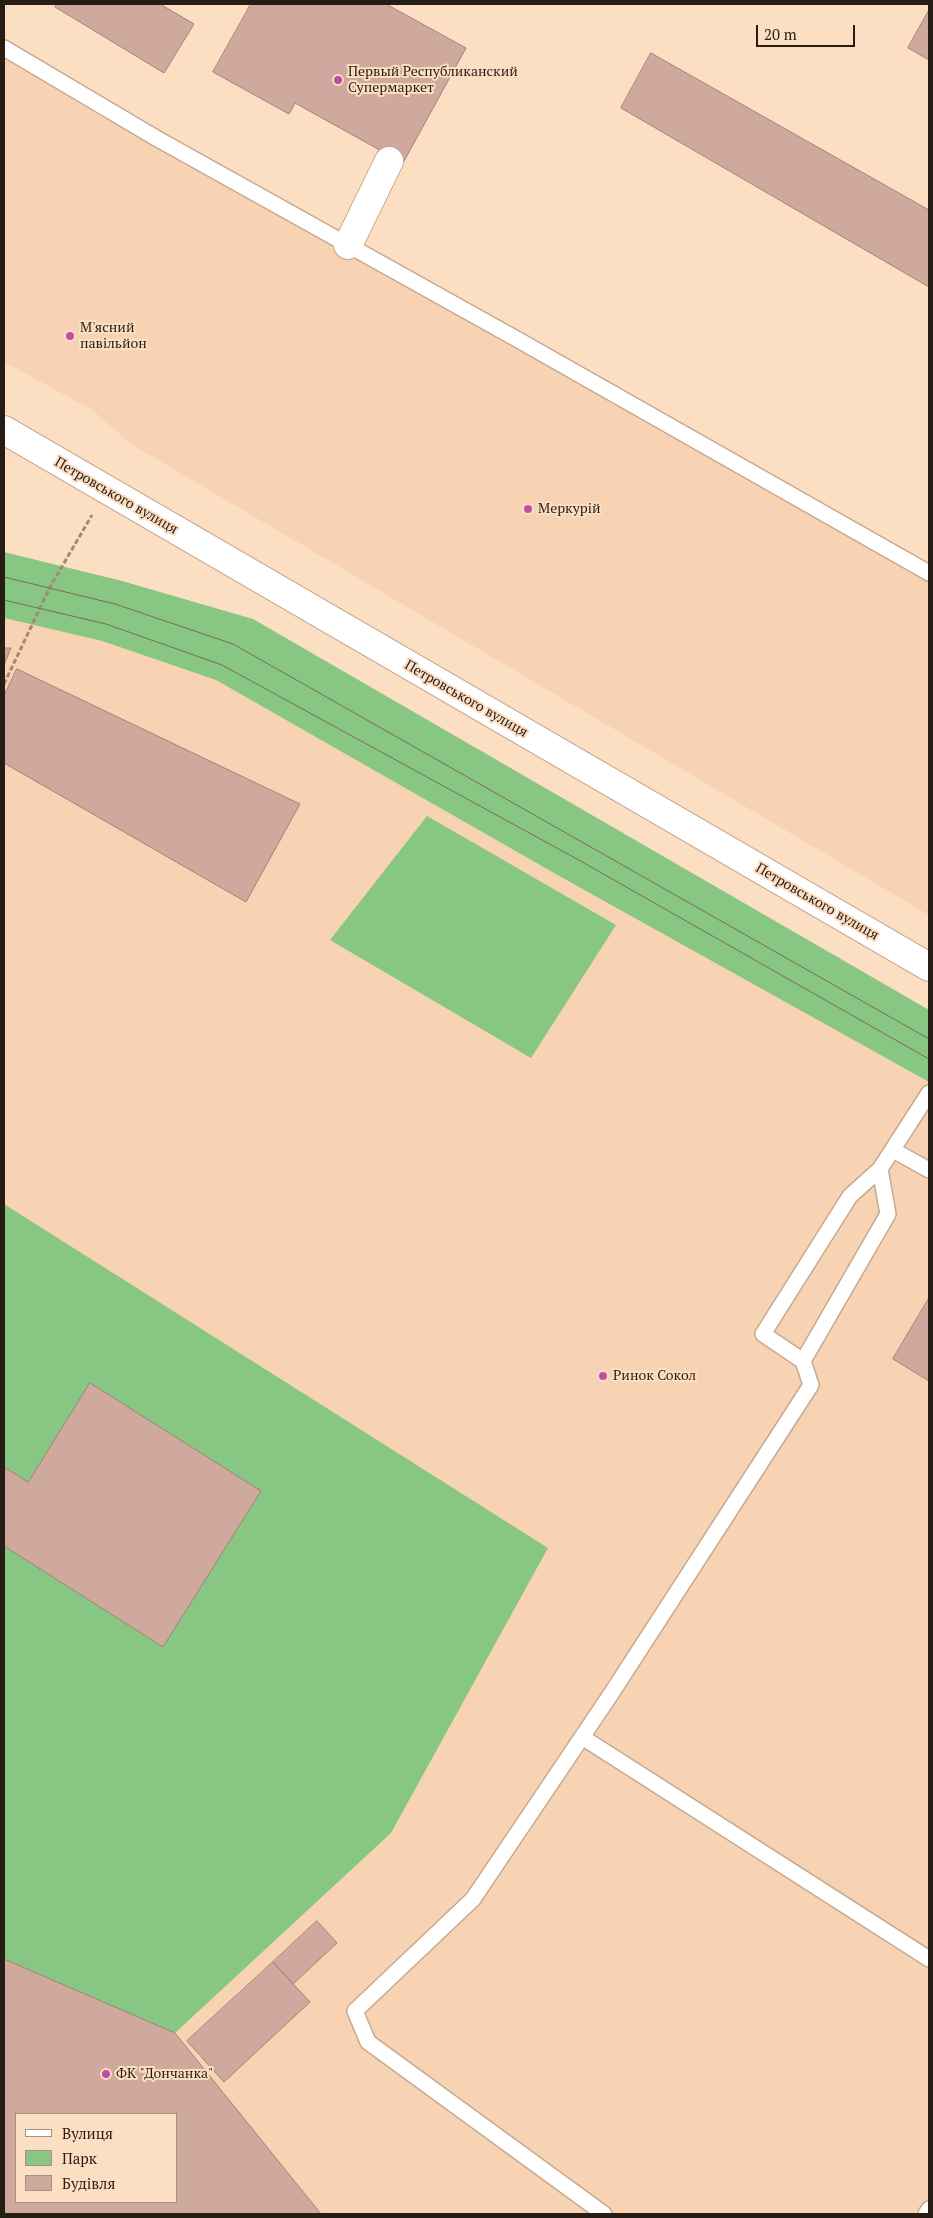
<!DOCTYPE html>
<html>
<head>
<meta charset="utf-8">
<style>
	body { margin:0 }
	#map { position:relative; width:933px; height:2218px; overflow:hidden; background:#fcdec3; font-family:"PT Serif",serif }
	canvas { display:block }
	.frame { position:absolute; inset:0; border:5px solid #281d14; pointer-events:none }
	.legend { position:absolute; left:15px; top:2113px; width:162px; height:90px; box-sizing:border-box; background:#fcdec3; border:1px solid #a7917d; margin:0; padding:6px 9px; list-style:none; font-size:15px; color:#281d14 }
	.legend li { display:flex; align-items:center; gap:10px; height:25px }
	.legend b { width:25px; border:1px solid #a7917d }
	.scale { position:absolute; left:756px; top:25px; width:99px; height:22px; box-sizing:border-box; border:2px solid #281d14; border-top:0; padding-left:6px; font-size:15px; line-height:18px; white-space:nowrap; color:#281d14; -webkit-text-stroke:4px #fcdec3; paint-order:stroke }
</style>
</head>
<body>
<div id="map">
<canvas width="933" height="2218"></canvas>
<div class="frame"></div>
<ul class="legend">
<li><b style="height:6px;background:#fff"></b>Вулиця</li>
<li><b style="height:14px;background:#87c683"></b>Парк</li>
<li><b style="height:14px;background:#cfa99d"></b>Будівля</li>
</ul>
<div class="scale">20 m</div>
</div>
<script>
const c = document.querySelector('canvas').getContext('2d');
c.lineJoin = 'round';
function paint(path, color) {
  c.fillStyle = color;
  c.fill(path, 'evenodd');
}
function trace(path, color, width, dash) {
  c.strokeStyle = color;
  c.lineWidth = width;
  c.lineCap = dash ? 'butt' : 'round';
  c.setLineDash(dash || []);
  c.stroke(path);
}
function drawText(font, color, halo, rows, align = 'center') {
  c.font = font + ' "PT Serif",serif';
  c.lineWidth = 4;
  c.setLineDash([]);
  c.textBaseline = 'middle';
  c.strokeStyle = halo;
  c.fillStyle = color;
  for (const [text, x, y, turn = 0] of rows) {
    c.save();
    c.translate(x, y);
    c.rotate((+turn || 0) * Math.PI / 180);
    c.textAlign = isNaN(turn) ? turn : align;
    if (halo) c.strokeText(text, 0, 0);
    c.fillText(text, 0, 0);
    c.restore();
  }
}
const built = new Path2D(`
	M4,48L929,573V915L131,444L91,409L4,362Z
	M4,618L102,641L216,680L561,877L929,1082V2214H321L175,2033L391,1833L548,1548L4,1204Z`);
const green = new Path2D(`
	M4,552L122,581L253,619L929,1010V1082L561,877L216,680L102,641L4,618Z
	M427,816L616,925L531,1058L330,940Z
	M4,1204L548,1548L391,1833L175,2033L321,2214H4ZM16,2114H176V2202H16Z`);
const building = new Path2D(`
	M57,4H160L194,24L164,73L55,7Z
	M251,4H386L466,48L403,163L295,103L289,114L213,72Z
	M929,10V60L908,48Z
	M651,53L929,210V287L621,108Z
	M4,648H11L4,665Z
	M17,669L300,804L246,902L4,763V696Z
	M929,1298V1381L893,1359Z
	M90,1383L261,1491L163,1647L4,1546V1467L28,1482Z
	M317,1921L337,1943L293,1984L273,1962Z
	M4,1959L175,2033L321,2214H4ZM16,2114H176V2202H16Z
	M273,1962L310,2002L224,2082L187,2041Z`);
const path = new Path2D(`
	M4,684L50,587L92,515`);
const lane = new Path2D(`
	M4,48L156,138L522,342L929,573
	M893,1150L929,1170
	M880,1169L888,1214L803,1361L763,1334L850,1196L880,1169L929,1093
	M582,1737L929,1959
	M604,2214L368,2042L355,2011L473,1899L611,1694L811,1385L803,1361
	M926,2214L929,2209`);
const street = new Path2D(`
	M348,245L389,161`);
const secondary = new Path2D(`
	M4,430L929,967`);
const tram = new Path2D(`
	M4,577L115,604L233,644L929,1039
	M4,600L106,624L222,665L577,859L929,1059`);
const markers = [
	[338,80,5,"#be4da8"],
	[70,336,5,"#be4da8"],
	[528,509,5,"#be4da8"],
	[603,1376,5,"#be4da8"],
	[106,2074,5,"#be4da8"]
];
const poiNames = [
	["Первый Республиканский",348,72],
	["Супермаркет",348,88],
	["М'ясний",80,328],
	["павільйон",80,344],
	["Меркурій",538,509],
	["Ринок Сокол",613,1376],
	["ФК \"Дончанка\"",116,2074]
];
const streetNames = [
	["Петровського вулиця",116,496,30],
	["Петровського вулиця",466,699,30],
	["Петровського вулиця",817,902,30]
];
paint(built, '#f7d3b3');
paint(green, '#87c683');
paint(building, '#cfa99d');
trace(building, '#a68176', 1);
trace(lane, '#c6a990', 18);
trace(street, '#c6a990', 30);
trace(secondary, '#c6a990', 30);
trace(path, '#a08a77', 3, [5, 2.5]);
trace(lane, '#fff', 15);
trace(street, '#fff', 28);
trace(secondary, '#fff', 28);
trace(tram, '#7d6b5b', 1);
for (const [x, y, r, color] of markers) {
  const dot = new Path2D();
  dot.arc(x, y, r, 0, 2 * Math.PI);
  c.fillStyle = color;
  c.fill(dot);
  trace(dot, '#fcdec3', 2);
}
drawText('14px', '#281d14', '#fcdec3', poiNames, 'left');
drawText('14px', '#281d14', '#fcdec3', streetNames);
</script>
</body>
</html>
